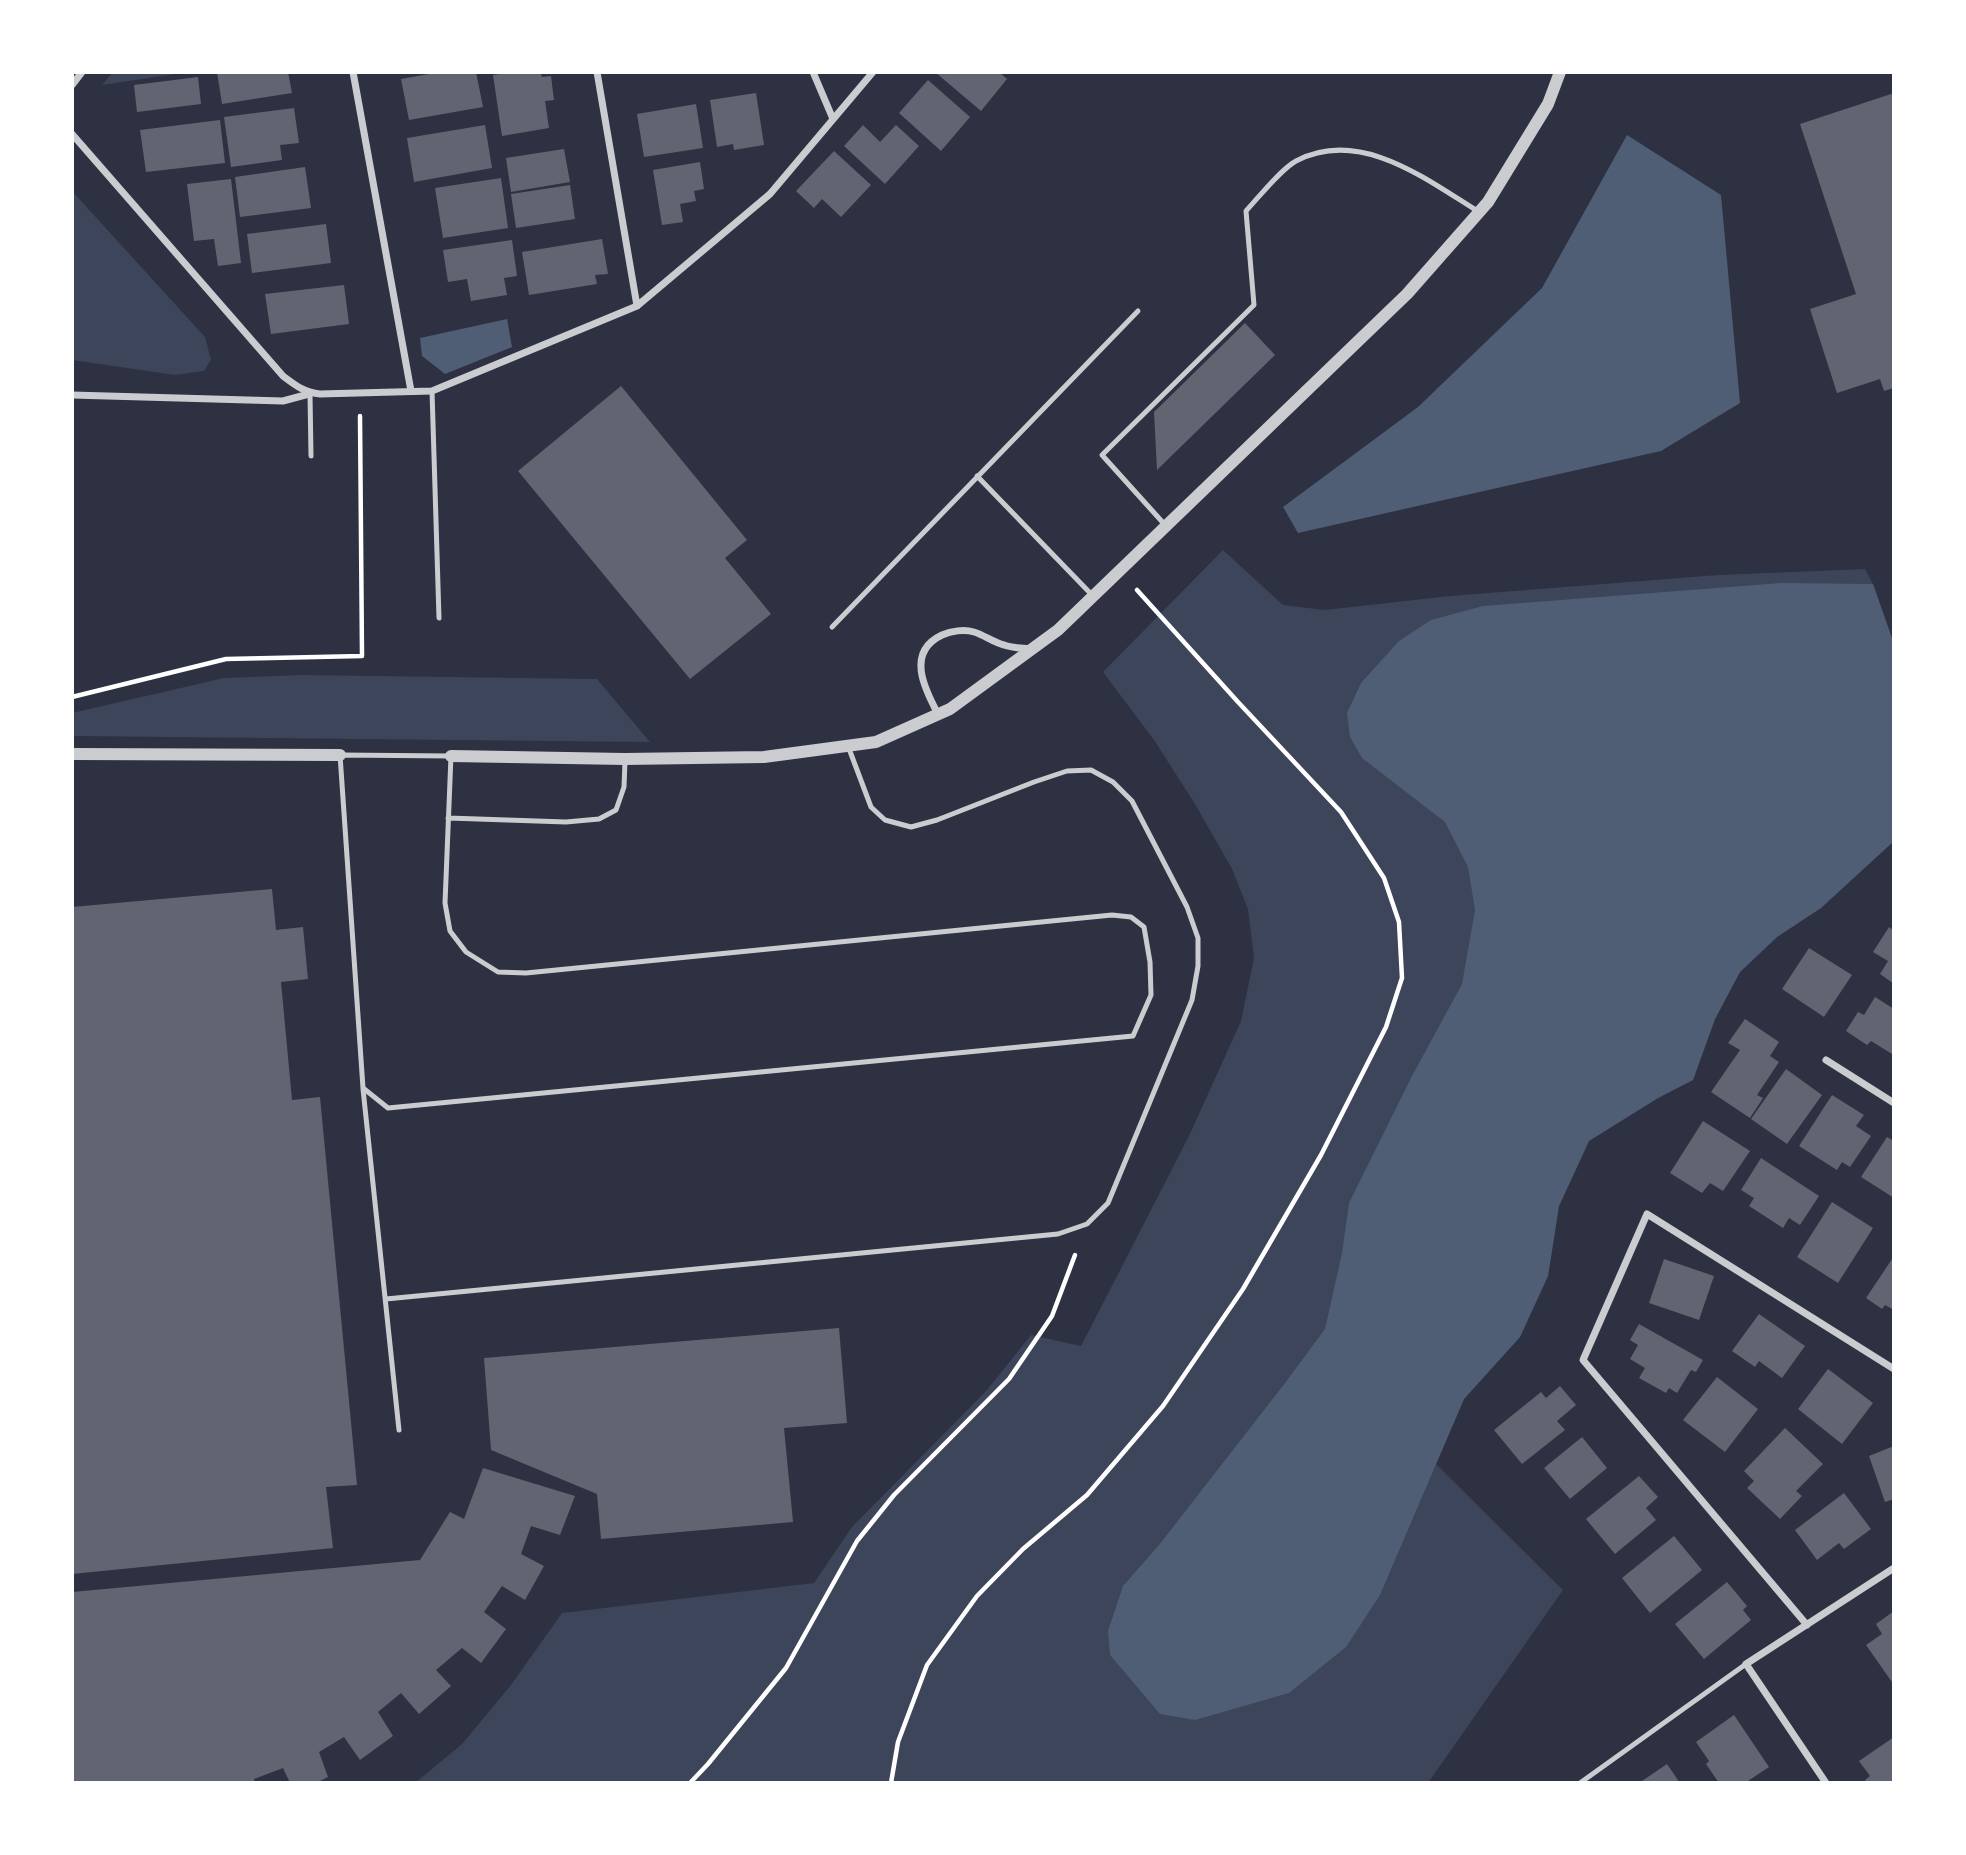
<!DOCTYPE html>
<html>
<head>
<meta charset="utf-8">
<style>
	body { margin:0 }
	#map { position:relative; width:1966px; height:1855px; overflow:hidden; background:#2d3142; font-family:Rubik,sans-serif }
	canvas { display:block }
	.frame { position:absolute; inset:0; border:74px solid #fff; pointer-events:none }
</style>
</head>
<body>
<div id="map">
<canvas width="1966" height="1855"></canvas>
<div class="frame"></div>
</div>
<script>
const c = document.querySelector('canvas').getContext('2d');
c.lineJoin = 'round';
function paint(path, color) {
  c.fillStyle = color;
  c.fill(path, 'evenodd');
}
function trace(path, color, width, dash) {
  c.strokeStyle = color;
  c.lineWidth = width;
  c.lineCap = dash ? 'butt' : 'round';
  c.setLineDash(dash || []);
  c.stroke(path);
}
const green = new Path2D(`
	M113,72H188L102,85Z
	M72,191L205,337L211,360L204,371L175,375L72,360Z
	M1223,550L1283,605L1325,610L1450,596L1718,575L1865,569L1873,584L1894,644V841L1821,908L1777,937L1740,972L1715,1019L1693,1080L1658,1098L1589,1141L1559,1206L1548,1276L1520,1337L1464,1399L1436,1464L1563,1590L1428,1783H415L462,1744L511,1685L562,1613L814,1583L852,1527L987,1390L1031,1335L1081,1346L1189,1136L1241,1021L1254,958L1248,909L1232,869L1195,804L1154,740L1103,672Z
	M302,675L597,679L650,742L72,736V713L224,678Z`);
const water = new Path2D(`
	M1627,135L1721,195L1740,403L1661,451L1298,533L1283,507L1418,407L1542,288Z
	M507,319L512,347L445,374L422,356L420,338Z
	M1781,583L1873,584L1894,644V841L1821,908L1777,937L1740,972L1715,1019L1693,1080L1658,1098L1589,1141L1559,1206L1548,1276L1520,1337L1464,1399L1380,1595L1346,1647L1289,1693L1195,1720L1160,1714L1110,1655L1108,1631L1123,1586L1159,1545L1285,1383L1325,1329L1342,1253L1349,1203L1412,1076L1462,984L1475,910L1468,867L1445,822L1362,758L1350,737L1347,713L1361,683L1399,641L1431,620L1483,606Z`);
const building = new Path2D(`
	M217,72H288L292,93L222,104Z
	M440,72H476L483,107L409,120L401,79Z
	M514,72H540L542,77L551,76L554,100L545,101L549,128L502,136L493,75Z
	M935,72H999L1007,79L981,111Z
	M198,77L201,104L137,112L134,85Z
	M928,80L970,117L941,151L899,113Z
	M756,93L764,145L734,150L733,144L717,147L710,100Z
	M1894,93V388L1884,391L1880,379L1837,393L1810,309L1856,294L1800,124Z
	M696,104L703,148L644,157L637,114Z
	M294,108L299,143L280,145L282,160L231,167L224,117Z
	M220,120L225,163L146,172L140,130Z
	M485,125L492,168L414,182L407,138Z
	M863,125L880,142L896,125L919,146L885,184L844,146Z
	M564,149L570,182L511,192L506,158Z
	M834,151L871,185L841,217L822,199L814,208L796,191Z
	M700,162L704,189L694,191L696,201L680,204L683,222L662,225L653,170Z
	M305,167L311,208L240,217L235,177Z
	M501,178L508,228L443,238L435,188Z
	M231,179L241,263L218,266L214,239L194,241L187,184Z
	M570,185L575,219L516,228L511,194Z
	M326,224L331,263L252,273L247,234Z
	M602,239L608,274L595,275L597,284L529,295L522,252Z
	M512,240L517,276L504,278L507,295L471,301L467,279L448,282L443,250Z
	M344,285L349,324L271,334L265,294Z
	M1245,323L1275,355L1157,470L1154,412Z
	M621,386L747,540L725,558L771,614L690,679L518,471Z
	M272,889L276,930L303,927L308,979L281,982L292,1100L320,1097L357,1485L326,1487L333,1548L72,1574V907Z
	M1889,927L1894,931V984L1880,974L1888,961L1873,952Z
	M1809,948L1852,975L1824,1017L1782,989Z
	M1875,997L1894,1009V1051L1892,1054L1871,1041L1867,1045L1846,1031L1858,1012L1864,1015Z
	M1745,1019L1779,1042L1770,1056L1779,1062L1757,1095L1763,1098L1750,1118L1711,1092L1740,1050L1728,1043Z
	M1786,1069L1822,1095L1787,1144L1751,1119Z
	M1832,1095L1864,1115L1856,1126L1871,1136L1850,1167L1842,1162L1837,1170L1799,1146Z
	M1703,1121L1750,1151L1723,1191L1710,1183L1702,1193L1670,1173Z
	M1887,1137L1894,1141V1198L1861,1177Z
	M1761,1158L1819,1196L1800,1225L1789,1218L1783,1228L1749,1206L1754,1198L1741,1190Z
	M1832,1202L1873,1228L1838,1283L1797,1257Z
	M1894,1256V1310L1885,1305L1882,1309L1866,1298Z
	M1664,1259L1714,1276L1699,1320L1649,1303Z
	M1759,1314L1805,1346L1782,1378L1759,1361L1755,1367L1732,1351Z
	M1639,1324L1703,1360L1696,1372L1691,1370L1677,1393L1669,1388L1666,1393L1639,1378L1645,1368L1630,1359L1638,1345L1630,1340Z
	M839,1328L847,1423L784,1428L793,1522L601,1539L597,1494L491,1450L484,1358Z
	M1828,1369L1873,1403L1842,1444L1798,1409Z
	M1717,1377L1758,1409L1725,1452L1683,1420Z
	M1560,1386L1576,1405L1557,1421L1565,1430L1522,1464L1494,1430L1541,1392L1546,1398Z
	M1785,1428L1823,1464L1796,1491L1802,1496L1780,1519L1747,1488L1754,1481L1744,1471Z
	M1582,1437L1607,1468L1570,1499L1544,1468Z
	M1894,1446V1499L1885,1502L1869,1456Z
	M483,1468L575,1496L560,1535L531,1526L521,1554L544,1566L525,1600L502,1586L484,1612L506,1629L481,1663L462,1648L436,1670L451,1686L419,1714L401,1693L378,1712L393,1736L360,1760L344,1737L319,1752L328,1777L316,1783H290L283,1768L254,1779L255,1783H72V1592L420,1560L450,1512L464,1519Z
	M1639,1476L1658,1497L1646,1508L1656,1520L1615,1554L1586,1519Z
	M1844,1493L1871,1529L1844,1549L1839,1543L1817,1560L1795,1530Z
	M1674,1536L1702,1570L1650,1613L1622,1578Z
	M1727,1582L1747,1606L1743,1610L1751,1620L1704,1659L1675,1624Z
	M1894,1611V1685L1866,1645L1882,1634L1876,1624Z
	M1734,1715L1769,1767L1745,1783H1719L1706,1764L1709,1761L1696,1742Z
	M1894,1737V1783H1868L1865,1780L1870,1776L1859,1761Z
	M1667,1764L1680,1783H1639Z`);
const path = new Path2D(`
	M72,697L226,659L362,656L360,416
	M690,1783L708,1764L786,1668L857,1541L894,1495L1009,1379L1052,1316L1075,1255
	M891,1783L898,1742L927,1665L977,1596L1023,1549L1087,1495L1163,1406L1243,1289L1321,1155L1386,1027L1402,978L1399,922L1384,878L1341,812L1238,702L1137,590`);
const service = new Path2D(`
	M432,391L439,618
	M310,394L311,456
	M977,476L1093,596
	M1166,526L1102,455L1254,305L1246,211C1259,197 1280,170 1296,161C1360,127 1427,180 1479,212
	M832,627L1138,311
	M340,755L451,756L445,903L450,931L466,952L498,972L526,973L1112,915L1131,917L1144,927L1150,962L1151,995L1133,1036L388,1108L363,1088Z
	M448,818L566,822L599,819L616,810L624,787L625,761
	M363,1089L399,1430
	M386,1299L1058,1234L1087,1224L1108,1203L1192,1000L1198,966V938L1187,907L1132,801L1113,782L1091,770L1067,771L1034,782L937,820L911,827L885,820L871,807L848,746
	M1580,1783L1746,1664`);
const minor = new Path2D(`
	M353,72L411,391
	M597,72L637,306
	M813,72L833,119
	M72,85L82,72
	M72,134L283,376C295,385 305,393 320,394L432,391L637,306L770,194L873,72
	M72,395L283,401L309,394
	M938,714C924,688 906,652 942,635C951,631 964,629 974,632C984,635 993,642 1004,645C1012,648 1022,648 1030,649
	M1826,1060L1894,1103
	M1807,1625L1583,1360L1647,1214L1894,1369
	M1826,1783L1746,1664L1894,1568`);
const tertiary = new Path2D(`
	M72,754L340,755
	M451,756L625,759L764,757L876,742L950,709L1058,630L1407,294L1488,202L1548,104L1560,72`);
paint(green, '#3c4559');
paint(water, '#4f5d75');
paint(building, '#626471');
trace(path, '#fff', 4.5);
trace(service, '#caccd0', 5);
trace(minor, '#caccd0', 7);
trace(tertiary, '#caccd0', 12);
</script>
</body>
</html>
